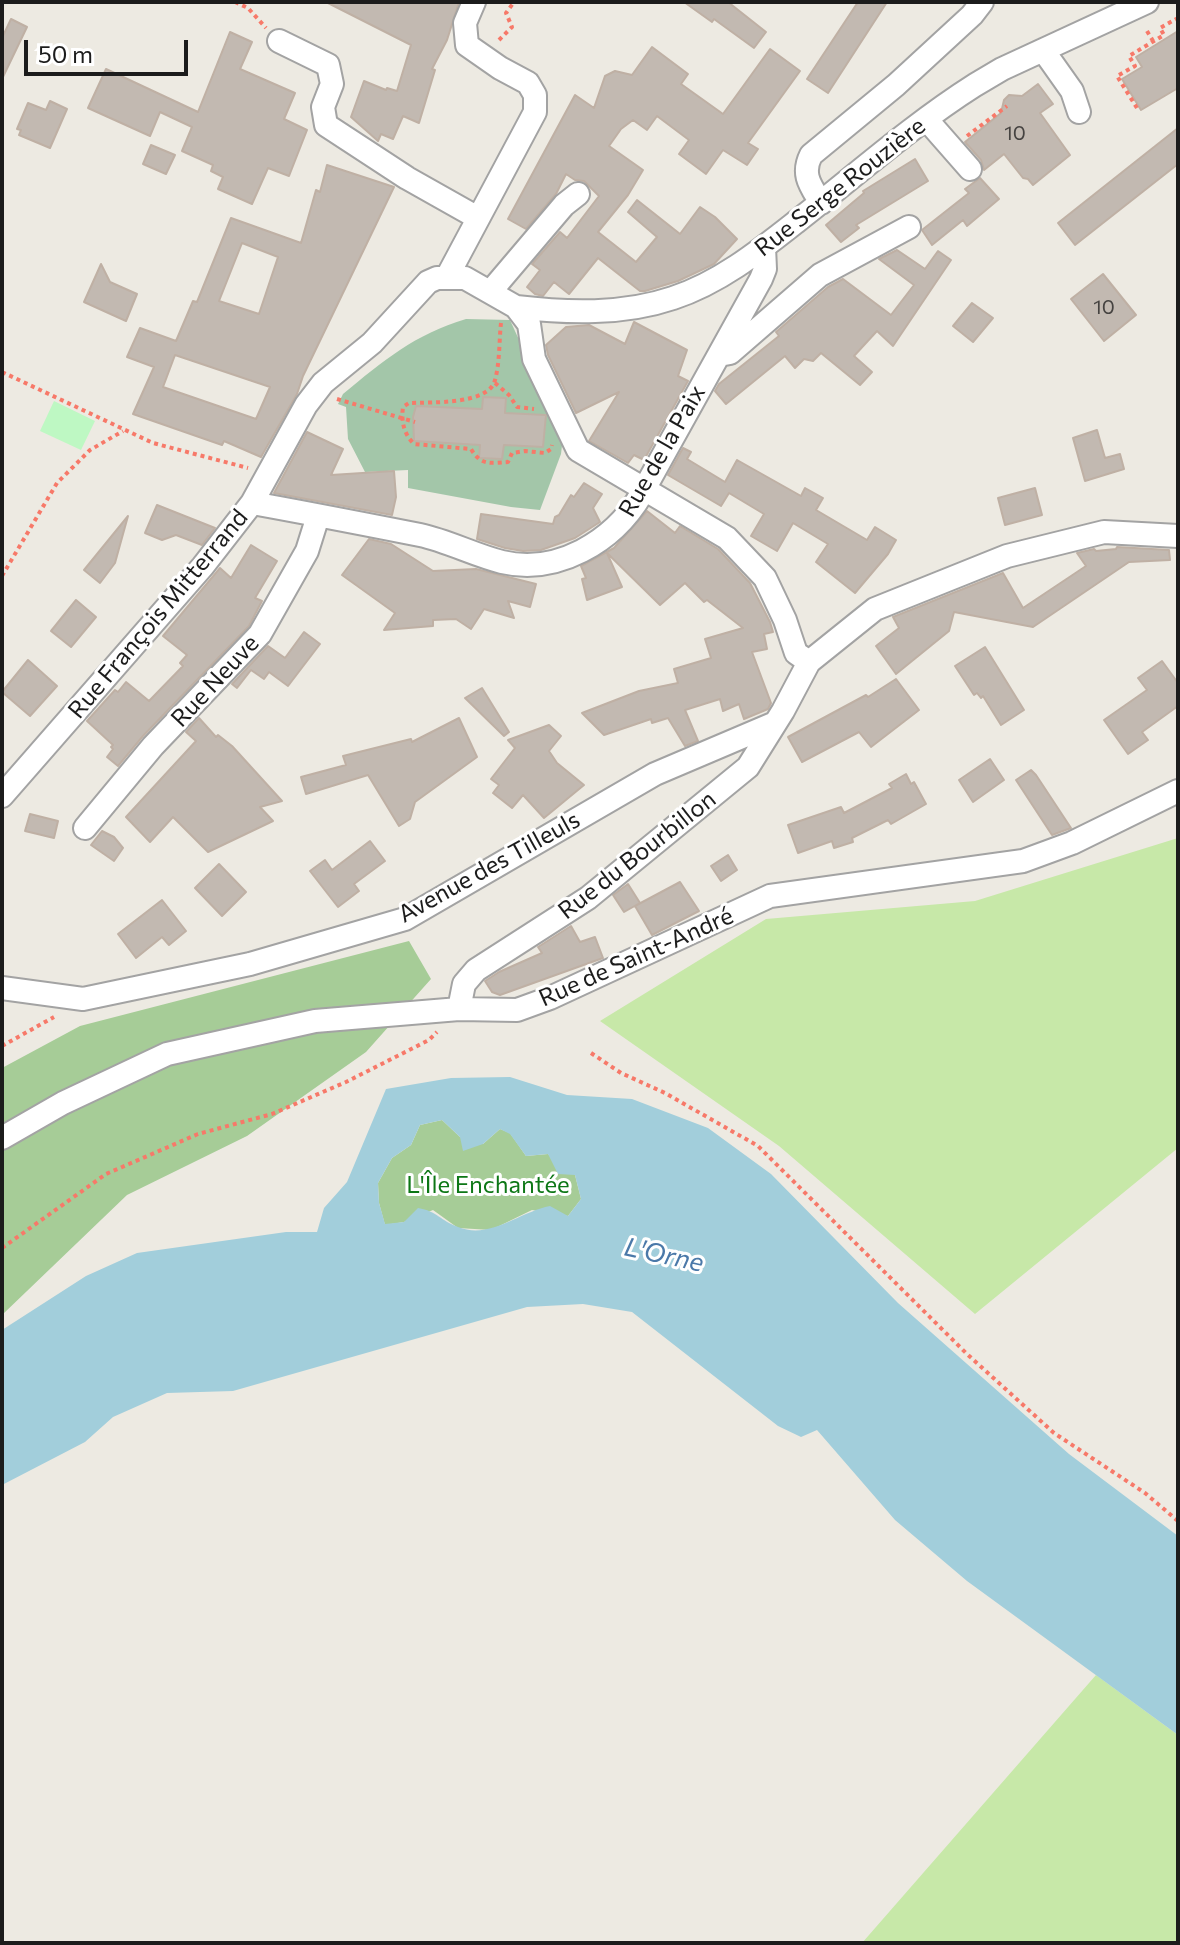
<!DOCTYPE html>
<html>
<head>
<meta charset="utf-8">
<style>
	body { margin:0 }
	#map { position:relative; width:1180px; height:1945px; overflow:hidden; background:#edeae2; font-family:Commissioner,sans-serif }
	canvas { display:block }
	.frame { position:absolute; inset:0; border:4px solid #1c1c1c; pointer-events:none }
	.scale { position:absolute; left:24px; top:40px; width:164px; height:36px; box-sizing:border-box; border:4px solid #1c1c1c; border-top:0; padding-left:10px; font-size:24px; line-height:28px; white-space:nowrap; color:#1c1c1c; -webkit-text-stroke:6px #fff; paint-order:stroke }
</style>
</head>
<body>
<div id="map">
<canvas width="1180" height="1945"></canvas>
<div class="frame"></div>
<div class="scale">50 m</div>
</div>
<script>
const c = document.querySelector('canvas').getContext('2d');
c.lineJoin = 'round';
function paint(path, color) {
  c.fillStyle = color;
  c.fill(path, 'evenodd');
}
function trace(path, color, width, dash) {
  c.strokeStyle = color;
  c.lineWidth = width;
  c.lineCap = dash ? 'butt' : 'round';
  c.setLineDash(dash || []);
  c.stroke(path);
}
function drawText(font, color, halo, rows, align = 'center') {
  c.font = font + ' Commissioner,sans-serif';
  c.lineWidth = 6;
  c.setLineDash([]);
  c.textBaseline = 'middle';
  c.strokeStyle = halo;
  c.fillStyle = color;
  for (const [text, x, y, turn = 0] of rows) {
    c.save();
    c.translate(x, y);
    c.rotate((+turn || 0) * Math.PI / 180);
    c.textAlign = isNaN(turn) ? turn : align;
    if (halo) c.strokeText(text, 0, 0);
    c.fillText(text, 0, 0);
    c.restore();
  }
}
const grass = new Path2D(`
	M1178,838V1148L975,1314L779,1146L600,1021L766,919L975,901Z
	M1096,1675L1178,1735V1943H862Z`);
const forest = new Path2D(`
	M409,941L431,979L366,1052L247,1136L127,1195L2,1315V1068L80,1026Z
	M442,1120L460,1137L483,1144L500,1129L510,1133L526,1156L548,1154L575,1175L581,1199L568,1216L532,1210L491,1230L458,1228L433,1210L404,1222L385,1225L379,1203L378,1183L392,1158L411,1145L420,1125Z`);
const cemetery = new Path2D(`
	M466,319L510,320L563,437L561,454L540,510L511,507L408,488V470L365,472L348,439L346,407L338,404L343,394C383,361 415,334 466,319Z`);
const park = new Path2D(`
	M54,401L95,421L81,450L40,431Z`);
const water = new Path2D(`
	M510,1077L567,1095L632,1099L708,1128L771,1174L898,1303L1069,1454L1178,1536V1735L967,1581L895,1520L817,1430L801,1437L778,1426L632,1312L583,1304L527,1307L233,1391L167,1393L113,1417L85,1442L2,1485V1330L86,1276L137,1253L286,1232H317L324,1208L347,1182L386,1089L451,1078ZM442,1120L460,1137L463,1151L483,1144L500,1129L510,1134L526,1156L548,1154L558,1174L575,1175L581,1199L568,1216L550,1206C519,1212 490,1240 458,1227C441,1221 437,1211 418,1208L404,1222L385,1224L379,1203L378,1183L392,1158L411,1145L420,1125Z`);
const building = new Path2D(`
	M326,2H459L447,40L432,69L435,70L419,123L403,116L393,139L381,134L378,141L351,117L364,81L386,90L387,88L397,91L411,45Z
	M684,2H728L766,32L754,48L714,19L712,22Z
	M858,2H887L828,93L807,79Z
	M11,19L27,27L2,79V38Z
	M1178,31V88L1141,110L1122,79L1142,67L1136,57Z
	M230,32L252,42L240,69L295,93L284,119L307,130L289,176L268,168L252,204L218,189L223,177L211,171L213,165L182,151L192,127L160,112L150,136L88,108L106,69L198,112Z
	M652,47L688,74L681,84L723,114L770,49L800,71L748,143L758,149L747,165L723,150L706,174L679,154L689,140L657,116L647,130L633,120L621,129L609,146L643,170L628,195L598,232L636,262L657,237L628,212L637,200L680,234L700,207L715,217L737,239L714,264L678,281L645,291H640L598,258L569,294L554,282L543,296L535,294L527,287L540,270L532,264L560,232L567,238L599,196L584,181L575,180L566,174L556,194L526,229L508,219L575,95L594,108L605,76L615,71L632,75Z
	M1038,84L1053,104L1040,113L1070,155L1033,185L1028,179L1023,178L1004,154L984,170L981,160L965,142L1001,113L1004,100L1009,95L1022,96Z
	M50,101L67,109L50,148L19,135L21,130L17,129L28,103L46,110Z
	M1178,128V164L1075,245L1058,223Z
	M151,145L175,155L166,174L143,164Z
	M915,159L928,181L856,225L859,228L841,242L826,225L864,193L863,191Z
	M327,165L394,187L303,376L297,394L261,457L224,441L222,445L133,414L154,367L127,357L140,328L176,341L193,301L197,302L231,218L301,243L316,190L320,192ZM242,243L278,257L259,314L219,301ZM175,355L270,387L256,419L163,387Z
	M980,178L999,199L967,226L963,220L932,245L922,230L969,193L965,189Z
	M897,250L925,269L938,251L951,260L893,346L877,331L854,356L872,372L860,385L821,353L813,361L804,359L795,368L785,356L726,404L715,391L719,384L779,336L776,332L828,287L843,279L891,315L914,285L879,259Z
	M101,264L110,282L137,294L126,321L84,302Z
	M1103,274L1136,315L1104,341L1071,299Z
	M972,303L993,318L973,342L953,326Z
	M634,322L687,350L678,376L688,381L644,460L634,455L628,463L589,441L619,392L576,413L548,355L546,345L566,327L589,325L625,344Z
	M483,397L506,398L505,413L546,415L543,447L504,445L502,459L479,458L480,445L414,441L413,417L416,406L482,409Z
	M1097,430L1105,458L1120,454L1124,469L1085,481L1073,438Z
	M307,432L343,449L331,475L394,471L396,497L392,515L274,493Z
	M683,448L691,452L687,459L725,482L737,460L801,496L805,488L823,498L816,510L867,540L875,527L896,540L888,554L855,593L816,562L828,544L793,523L777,551L751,536L764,514L729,493L721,506L668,475Z
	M584,483L602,494L593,508L600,522L575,538L541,550L523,551L505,548L477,539L481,514L553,524L555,517L559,515L571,495L574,497Z
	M1035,488L1042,515L1005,525L998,498Z
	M157,505L215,528L202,545L176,535L162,540L145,533Z
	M647,511L675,533L680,526L718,549L750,583L770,622L773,632L764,634L767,649L752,652L771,703L768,709L744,719L739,704L723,711L720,699L685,710L698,741L685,746L668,718L652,723L651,719L604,735L582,713L639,691L678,683L674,669L711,658L705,639L743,628L707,600L704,602L685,583L660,605L607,553L622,587L587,600L582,579L586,578L581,566L614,548Z
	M128,516L115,563L100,583L84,570Z
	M369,539L391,544L433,571L476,569L536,584L530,607L508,601L514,618L484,609L471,629L456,619L433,620V626L384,630L395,613L342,575Z
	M251,545L277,561L255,598L262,601L249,626L143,736L118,766L107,757L113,749L111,747L113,745L87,721L115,690L118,692L126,682L149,701L183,666L180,663L187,655L163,636L220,568L231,578Z
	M1117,547L1169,550L1170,560L1129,562L1033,627L954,612L949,631L896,674L876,646L899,628L893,617L1003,573L1023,608L1086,566L1077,553L1094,549L1096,551L1116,549Z
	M76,600L96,617L71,647L51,631Z
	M304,632L320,644L288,686L269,672L264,679L251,670L237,688L232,684L268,646L285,658Z
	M985,647L1024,710L1001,725L983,696L981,698L977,693L974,695L955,666Z
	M28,660L57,686L30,716L2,692Z
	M1162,661L1178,683V706L1142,732L1148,740L1128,754L1104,720L1147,690L1138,678Z
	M896,679L919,710L871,747L859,732L802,762L788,737L866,695L868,697Z
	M482,688L509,732L504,736L465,698Z
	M199,718L216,737L218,735L232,746L282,801L260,807L273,821L208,852L173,817L150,842L126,817L196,741L186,732Z
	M459,718L477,757L415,802L410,819L399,826L368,775L306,794L301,777L346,765L343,756L411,739L412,742Z
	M549,725L561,736L549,751L557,763L584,785L544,818L523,795L512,808L493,793L499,785L491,779L515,748L508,740Z
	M990,759L1004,780L973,802L959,780Z
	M1031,770L1036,775L1071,828L1052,835L1016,780Z
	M906,774L911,784L914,782L926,804L891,824L888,820L852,838L853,842L834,848L832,841L798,853L788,825L841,807L844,813L892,788L889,784Z
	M30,814L58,821L54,838L25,831Z
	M102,831L114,837L123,848L114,861L91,845Z
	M370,841L385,861L354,884L359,891L338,907L310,871L325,860L332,870Z
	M728,855L737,870L721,881L711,866Z
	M219,864L246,892L222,916L195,888Z
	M680,882L699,911L652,935L635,906Z
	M628,884L640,903L624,912L613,895Z
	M162,900L186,931L169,945L162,937L136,958L118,934Z
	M571,926L580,942L595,937L603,958L500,995L492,992L485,981L499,972L542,953L538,947Z`);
const path = new Path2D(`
	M235,2L248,8L266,28
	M1147,31L1153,41
	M499,40L512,27L506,13L514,2
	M1137,108L1117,76L1135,66L1129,56L1164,35L1160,28L1178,18
	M967,136L1007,106
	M501,323C499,341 500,362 495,380C489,405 431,402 409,403L403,407C401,422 404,434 414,444L471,449C481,466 490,463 508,462L512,453L525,451L545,453L551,449L552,445
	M2,372L153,443L248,468
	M495,383L509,395L517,407L534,409
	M337,399L415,422
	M2,576L57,483L90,450L123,431
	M2,1046L54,1017
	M591,1053L621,1073L665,1093L758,1146L967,1354L1054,1433L1145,1493L1178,1521
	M2,1248L106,1174L198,1134L272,1114L346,1082L429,1040L437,1032`);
const minor = new Path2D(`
	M279,41L328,65L332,84L323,107L326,125L407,178L478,218
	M1043,50L1072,91L1079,112
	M927,120L970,169
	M821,203C811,186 801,175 811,155L896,85L972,15L982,2
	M447,277L535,112V95L528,83L500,68L467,45L465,23L474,2
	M491,291L564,205L578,194
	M516,307C567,313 623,315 673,298C719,283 758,252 796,222C855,176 912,125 975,85L1002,69L1147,2
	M719,355L730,353L820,275L909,227
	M252,503C308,513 364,524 420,535C448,541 474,555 502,562C557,575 613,542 641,495L761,279L765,269L764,247
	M2,796L203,566L252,503L306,405L323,383L372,343L428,282L437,278H465L516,307L529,324L534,359L578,450L727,538L765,578L785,620L796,653L809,662
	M85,828L153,746L260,634L307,551L318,516
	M2,988L83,999L250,964L405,919L655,774L775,723
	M459,1009L464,984L476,970L588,898L748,767L783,711L809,662L875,609L1007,556L1104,532L1178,536
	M2,1138L63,1103L167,1054L315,1021L459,1009L517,1010L550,998L770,896L1023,861L1072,843L1178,791`);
const numberNames = [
	["10",1015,133],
	["10",1104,307]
];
const streetNames = [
	["Rue Serge Rouzière",840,187,-38],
	["Rue de la Paix",662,451,-60],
	["Rue François Mitterrand",158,614,-50],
	["Rue Neuve",215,681,-47],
	["Rue du Bourbillon",637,855,-38],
	["Avenue des Tilleuls",489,867,-29],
	["Rue de Saint-André",636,957,-24]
];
const parkNames = [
	["L'Île Enchantée",488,1185]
];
const waterNames = [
	["L'Orne",664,1255,12]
];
paint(grass, '#c7e8a8');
paint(forest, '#a6cc97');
paint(cemetery, '#a3c6a9');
paint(park, '#bef8c3');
paint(water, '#a2cedb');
paint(building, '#c2b9b1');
trace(building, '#bfb0a4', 2);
trace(minor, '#a3a3a3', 26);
trace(path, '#f77969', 4, [4, 4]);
trace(minor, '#fff', 22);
drawText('20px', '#464341', null, numberNames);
drawText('24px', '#1c1c1c', '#fff', streetNames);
drawText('24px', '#0d7716', '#fff', parkNames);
drawText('italic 26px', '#4b79a9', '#fff', waterNames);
</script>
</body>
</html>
